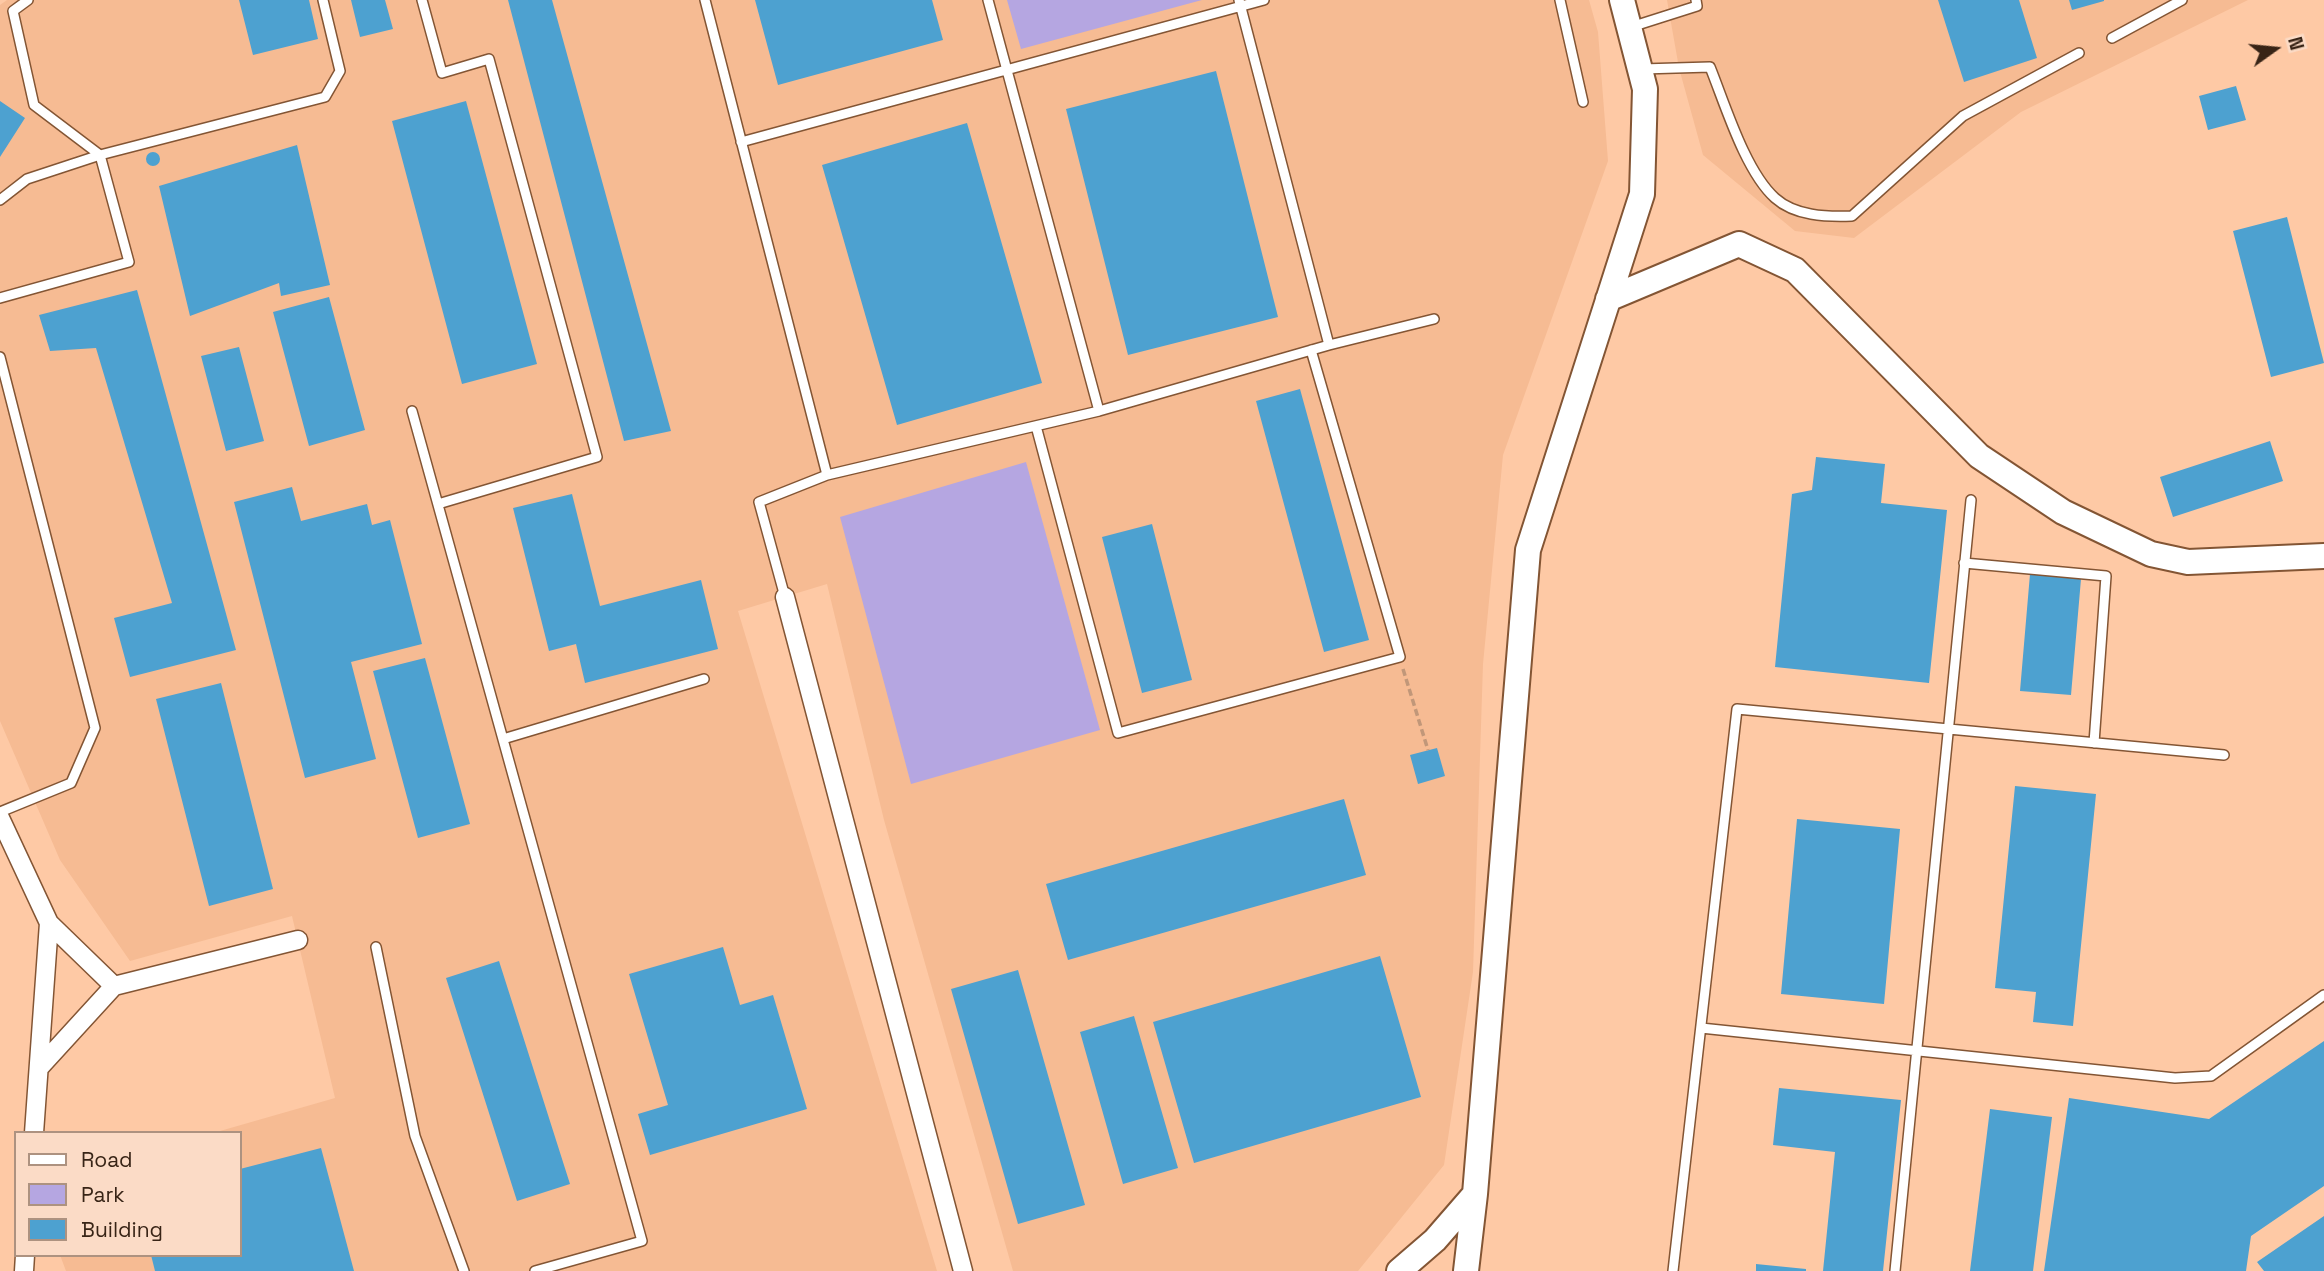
<!DOCTYPE html>
<html>
<head>
<meta charset="utf-8">
<style>
	body { margin:0 }
	#map { position:relative; width:2324px; height:1271px; overflow:hidden; background:#fec9a5; font-family:"Space Grotesk",sans-serif }
	canvas { display:block }
	.legend { position:absolute; left:14px; top:1131px; width:228px; height:126px; box-sizing:border-box; background:#fbdbc6; border:2px solid #ad9280; margin:0; padding:9px 12px; list-style:none; font-size:21px; color:#382416 }
	.legend li { display:flex; align-items:center; gap:14px; height:35px }
	.legend b { width:35px; border:2px solid #ad9280 }
	.north { position:absolute; left:2240px; top:14px; width:70px; height:70px; -webkit-text-stroke:5px #fbdbc6; paint-order:stroke; rotate:75deg; font-size:19px; font-weight:700; line-height:28px; text-align:center; color:#382416 }
	.north::after { content:''; display:block; margin:auto; width:24px; height:32px; background:#382416; clip-path:polygon(50% 0,100% 100%,50% 72%,0 100%) }
</style>
</head>
<body>
<div id="map">
<canvas width="2324" height="1271"></canvas>
<ul class="legend">
<li><b style="height:9px;background:#fff"></b>Road</li>
<li><b style="height:19px;background:#b5a6e1"></b>Park</li>
<li><b style="height:19px;background:#4da1d0"></b>Building</li>
</ul>
<div class="north">N</div>
</div>
<script>
const c = document.querySelector('canvas').getContext('2d');
c.lineJoin = 'round';
function paint(path, color) {
  c.fillStyle = color;
  c.fill(path, 'evenodd');
}
function trace(path, color, width, dash) {
  c.strokeStyle = color;
  c.lineWidth = width;
  c.lineCap = dash ? 'butt' : 'round';
  c.setLineDash(dash || []);
  c.stroke(path);
}
const built = new Path2D(`
	M7,0H1589L1598,32L1608,161L1503,455L1483,664L1473,972L1444,1165L1358,1271H1013L884,820L827,584L738,611L937,1271H66L60,1255H240V1133H213L335,1098L292,916L130,961L60,860L0,721V5Z
	M1667,0H2248L2021,112L1854,238L1795,231L1703,155L1679,68Z`);
const green = new Path2D(`
	M1007,0H1202L1021,49Z
	M1026,462L1100,730L911,784L840,517Z`);
const building = new Path2D(`
	M239,0H309L318,39L253,55Z
	M351,0H385L393,29L360,37Z
	M508,0H552L671,431L624,441Z
	M755,0H932L943,40L778,85Z
	M1938,0H2019L2037,58L1964,82Z
	M2069,0H2104V1L2072,10Z
	M1216,71L1278,317L1128,355L1066,109Z
	M2236,86L2246,120L2208,130L2199,96Z
	M0,101L25,118L0,157Z
	M466,101L537,364L462,384L392,121Z
	M967,123L1042,383L897,425L822,165Z
	M297,145L330,285L281,296L279,283L190,316L159,186Z
	M146 159a7 7 0 1 1 14 0a7 7 0 1 1-14 0Z
	M2287,217L2324,363L2271,377L2233,231Z
	M137,290L236,650L130,677L114,618L172,603L96,348L50,351L39,315Z
	M329,297L365,430L309,446L273,312Z
	M239,347L264,441L226,451L201,356Z
	M1300,389L1369,640L1324,652L1256,401Z
	M2270,441L2283,481L2173,517L2160,477Z
	M1816,457L1885,464L1881,503L1947,510L1929,683L1775,667L1792,494L1812,490Z
	M292,487L301,521L367,504L372,525L390,520L422,644L351,662L376,759L305,778L234,502Z
	M572,494L600,606L701,580L718,649L585,683L576,644L549,651L513,508Z
	M1152,524L1192,680L1142,693L1102,537Z
	M2030,574L2081,579L2071,695L2020,691Z
	M425,658L470,824L418,838L373,671Z
	M221,683L273,889L209,906L156,699Z
	M1437,748L1445,776L1418,784L1410,755Z
	M2015,786L2096,794L2073,1026L2033,1022L2036,992L1995,988Z
	M1344,799L1366,875L1068,960L1046,884Z
	M1797,819L1900,829L1884,1004L1781,994Z
	M723,947L740,1005L773,995L807,1109L650,1155L638,1114L668,1105L629,974Z
	M1380,956L1421,1097L1194,1163L1153,1022Z
	M499,961L570,1184L517,1201L446,978Z
	M1018,970L1085,1205L1018,1224L951,989Z
	M1134,1016L1178,1168L1123,1184L1080,1032Z
	M2324,1041V1186L2251,1236L2246,1271H2044L2069,1098L2209,1119Z
	M1779,1088L1901,1100L1883,1271H1823L1835,1152L1773,1145Z
	M1990,1109L2052,1117L2033,1271H1970Z
	M321,1148L354,1271H155L151,1255H240V1169Z
	M2324,1216V1271H2264L2257,1262Z
	M1756,1264L1806,1269V1271H1756Z`);
const path = new Path2D(`
	M1403,669L1428,750`);
const lane = new Path2D(`
	M422,0L442,73L489,59L597,457L438,504
	M705,0L827,475
	M988,0L1099,411
	M1239,0L1329,345
	M1560,0L1583,102
	M1631,27L1697,6L1696,0
	M2112,38L2182,0
	M1642,69L1710,67C1725,104 1745,171 1775,198C1795,216 1826,217 1852,216L1963,116L2079,53
	M741,142L1264,0
	M0,200L27,179L100,155L325,97L340,71L323,0
	M0,298L129,262L100,155L34,105L13,11L28,0
	M0,357L95,728L71,783L0,812
	M412,411L642,1241L535,1271
	M1036,426L1118,733L1400,657L1311,350
	M1964,563L2106,576L2094,743
	M785,597L759,502L827,475L1099,411L1329,345L1434,319
	M503,739L704,679
	M376,947L415,1136L464,1271
	M1701,1028L2175,1078L2211,1076L2324,995
	M1673,1271L1737,709L2224,755
	M1895,1271L1971,500`);
const street = new Path2D(`
	M785,597L963,1271
	M0,818L49,923L114,986
	M39,1068L114,986L298,940
	M34,1133L49,923
	M24,1271L25,1255`);
const secondary = new Path2D(`
	M1608,299L1739,244L1795,270L1979,456L2063,512L2151,554L2188,562L2324,556
	M1399,1271L1435,1240L1475,1194
	M1466,1271L1475,1194L1528,550L1642,194L1645,89L1622,0`);
paint(built, '#f6bb93');
paint(green, '#b5a6e1');
paint(building, '#4da1d0');
trace(lane, '#835534', 12);
trace(street, '#835534', 21);
trace(secondary, '#835534', 28);
trace(path, '#c19779', 3.5, [7, 3.5]);
trace(lane, '#fff', 9);
trace(street, '#fff', 18);
trace(secondary, '#fff', 24);
</script>
</body>
</html>
